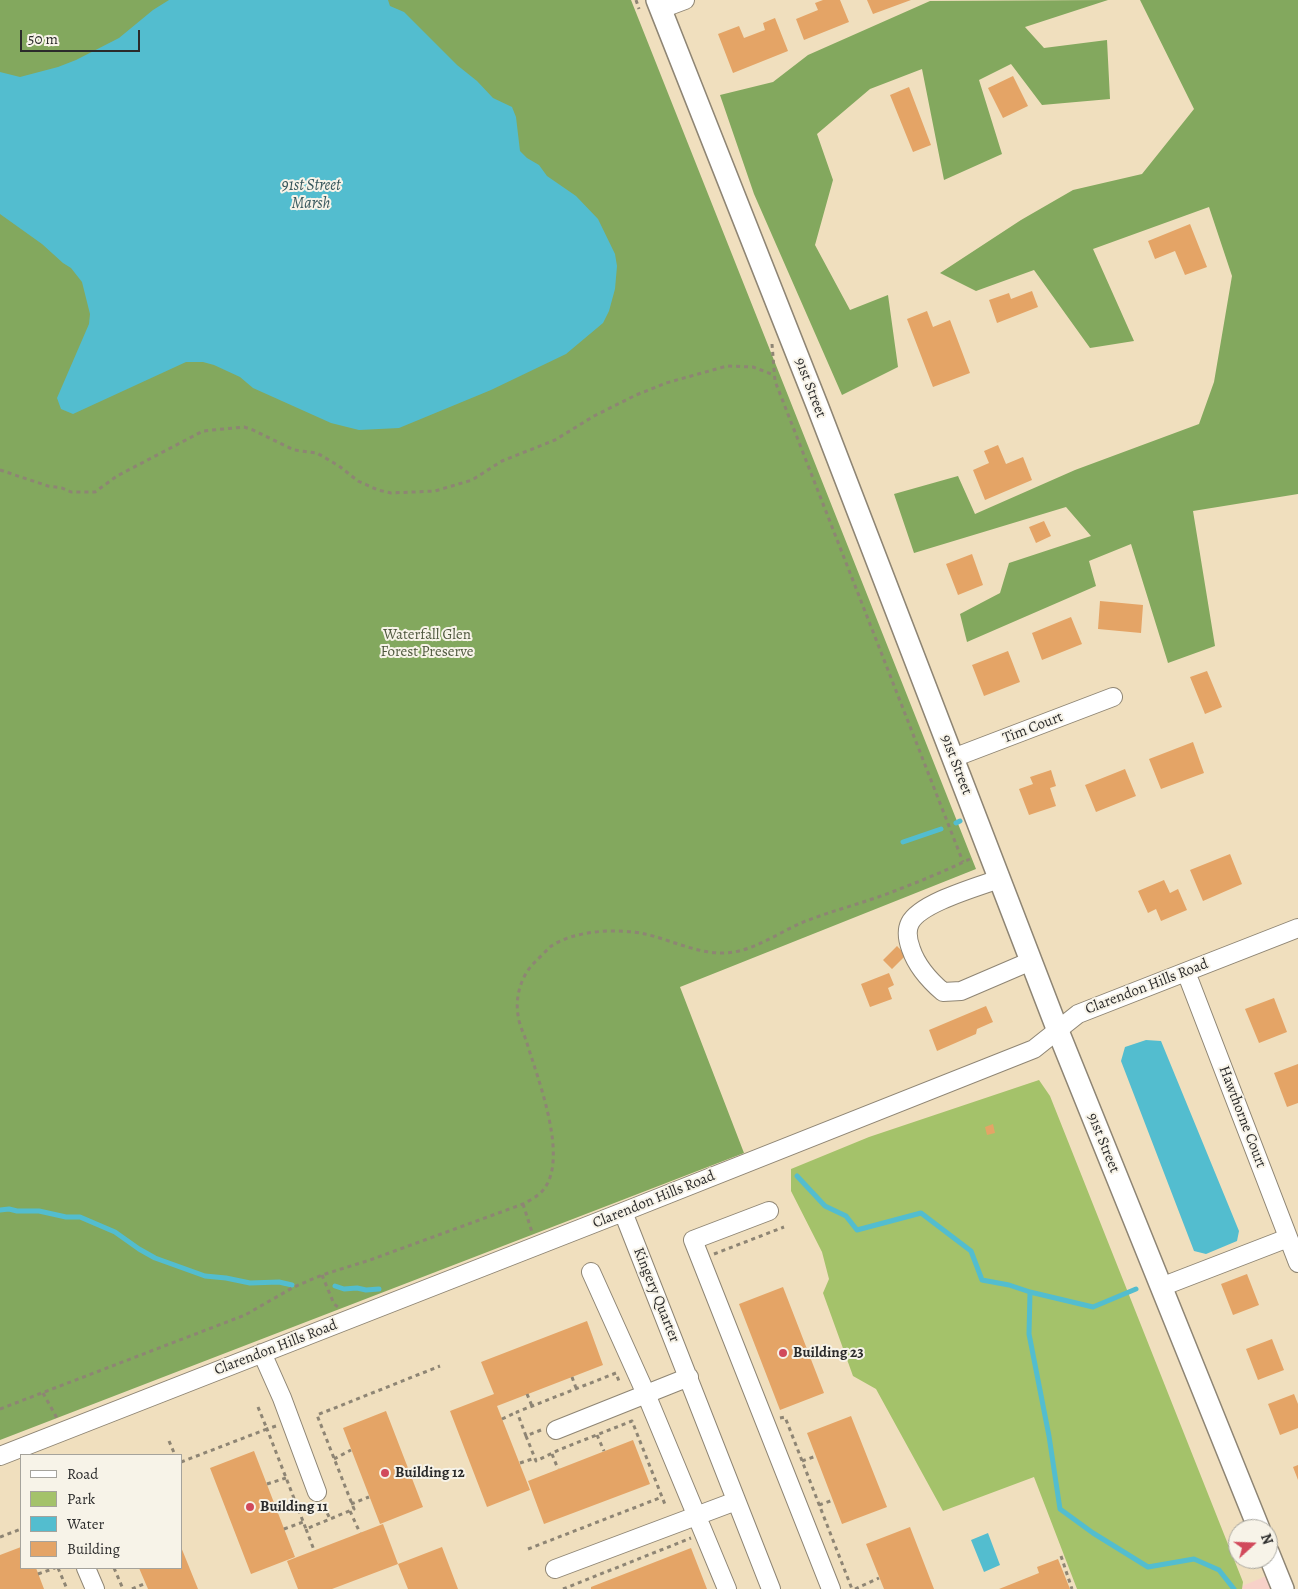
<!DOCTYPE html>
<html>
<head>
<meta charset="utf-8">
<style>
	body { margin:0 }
	#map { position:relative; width:1298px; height:1589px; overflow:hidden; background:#f0dfbe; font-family:Alegreya,serif }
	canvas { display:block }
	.legend { position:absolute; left:20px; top:1454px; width:162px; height:115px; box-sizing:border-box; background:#f7f3e8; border:1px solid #a5a39c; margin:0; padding:6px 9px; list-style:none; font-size:15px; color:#2b2b2b }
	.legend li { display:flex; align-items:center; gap:10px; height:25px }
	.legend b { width:25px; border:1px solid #a5a39c }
	.north { position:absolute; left:1228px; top:1519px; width:50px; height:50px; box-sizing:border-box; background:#f7f3e8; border:1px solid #a5a39c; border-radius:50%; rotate:70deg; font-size:14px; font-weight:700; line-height:20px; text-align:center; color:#2b2b2b }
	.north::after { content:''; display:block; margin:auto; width:18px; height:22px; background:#d1495b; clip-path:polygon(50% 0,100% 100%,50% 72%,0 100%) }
	.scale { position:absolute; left:20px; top:30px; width:120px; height:22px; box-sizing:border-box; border:2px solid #2b2b2b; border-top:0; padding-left:6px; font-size:15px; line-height:18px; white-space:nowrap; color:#2b2b2b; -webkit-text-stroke:4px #f7f3e8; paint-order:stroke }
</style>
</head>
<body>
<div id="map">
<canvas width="1298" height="1589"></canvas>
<ul class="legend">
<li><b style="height:6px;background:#fff"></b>Road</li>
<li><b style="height:14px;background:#a4c26a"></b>Park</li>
<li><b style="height:14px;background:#53bdcf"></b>Water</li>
<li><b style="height:14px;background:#e4a466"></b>Building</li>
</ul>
<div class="north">N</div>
<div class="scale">50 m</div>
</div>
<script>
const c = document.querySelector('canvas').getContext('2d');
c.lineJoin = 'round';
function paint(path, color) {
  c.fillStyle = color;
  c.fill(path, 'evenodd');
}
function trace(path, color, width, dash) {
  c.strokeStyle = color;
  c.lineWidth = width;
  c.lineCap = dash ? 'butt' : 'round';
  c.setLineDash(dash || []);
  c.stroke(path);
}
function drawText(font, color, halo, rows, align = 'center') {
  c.font = font + ' Alegreya,serif';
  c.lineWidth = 4;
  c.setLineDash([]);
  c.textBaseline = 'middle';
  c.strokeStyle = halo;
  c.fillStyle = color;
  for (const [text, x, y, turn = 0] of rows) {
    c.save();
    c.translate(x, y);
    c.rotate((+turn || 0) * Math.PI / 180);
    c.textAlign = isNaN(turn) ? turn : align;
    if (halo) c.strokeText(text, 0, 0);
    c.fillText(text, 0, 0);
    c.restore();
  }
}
const built = new Path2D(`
	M1276,1572L1283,1589H1235Z`);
const green = new Path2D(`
	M1039,1080L1050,1096L1243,1582L1242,1589H1077L1034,1477L943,1511L876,1389L853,1376L823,1293L829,1279L822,1252L791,1191V1169L869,1137Z`);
const forest = new Path2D(`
	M0,0H631L976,869L680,987L744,1153L0,1440Z
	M1108,0L1025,27L1044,48L1107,40L1110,99L1042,105L1011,64L979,80L1002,154L944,180L922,69L870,89L817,134L833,180L815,245L850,310L888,295L898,367L842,395L754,194L720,95L773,82L808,55L930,1Z
	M1140,0H1298V494L1193,511L1215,646L1168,663L1131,544L1089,561L1096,586L967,642L960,614L1000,593L1009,563L1091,536L1066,507L914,553L894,494L958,476L975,514L1075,470L1199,424L1214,382L1232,276L1209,207L1093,249L1134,341L1090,348L1034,270L976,291L940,273L1021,220L1073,190L1142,174L1194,109Z`);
const water = new Path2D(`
	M169,0H388L390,6L404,12L457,65L477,81L493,98L512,107L516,117L520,151L527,158L539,165L547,176L576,196L598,219L615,254L617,266L615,289L609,311L603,323L566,354L491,390L399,428L359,430L331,423L253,388L240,377L214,365L203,362H186L73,414L61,409L57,398L89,324L90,314L82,282L71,268L63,263L42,244L0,214V72L20,77L58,67L76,60L119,38L153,10Z
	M1146,1040L1161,1041L1239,1231L1237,1241L1206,1254L1194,1251L1121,1061L1125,1047Z
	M988,1533L1000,1565L984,1572L971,1540Z`);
const stream = new Path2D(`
	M956,823L960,821
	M903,842L941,829
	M797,1176L825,1206L846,1216L857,1230L921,1213L971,1251L982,1280L1009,1285L1030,1292L1029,1334L1049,1436L1060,1509L1093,1533L1148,1567L1194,1559L1219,1570L1234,1589
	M0,1210L9,1209L17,1211H39L66,1217H80L115,1232L139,1249L155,1258L205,1276L226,1278L250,1283L279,1282L292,1285
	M335,1286L344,1289L357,1288L366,1290L379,1289
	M1030,1292L1093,1307L1136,1289`);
const building = new Path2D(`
	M823,0H840L849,22L804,40L796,19L818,10L815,3Z
	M867,0H911L873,14Z
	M775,18L788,51L733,73L718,34L739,26L744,38L765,30L763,23Z
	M1013,76L1028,106L1003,118L988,88Z
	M909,87L931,145L913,152L890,95Z
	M1190,224L1207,267L1185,275L1175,251L1155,259L1148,241Z
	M1032,291L1038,307L997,323L989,300L1009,293L1011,299Z
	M927,311L933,327L950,320L970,373L933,387L907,319Z
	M998,445L1006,464L1023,457L1032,480L985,500L973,470L989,463L984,451Z
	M1044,521L1051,536L1036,543L1029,527Z
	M972,554L983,585L958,595L946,564Z
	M1100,601L1143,605L1141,633L1098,629Z
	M1071,617L1082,644L1042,660L1032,633Z
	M1008,651L1020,682L984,696L972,665Z
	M1207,671L1222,707L1205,714L1190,677Z
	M1193,742L1204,773L1161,789L1149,759Z
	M1125,769L1136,796L1096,812L1085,785Z
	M1051,770L1056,786L1050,788L1056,806L1029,815L1019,789L1033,784L1030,777Z
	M1230,854L1242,884L1203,901L1190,870Z
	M1164,880L1170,893L1178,889L1187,910L1161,921L1156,909L1148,913L1138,891Z
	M897,946L906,955L892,969L883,960Z
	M889,973L894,985L888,988L892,999L870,1007L861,984Z
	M1274,998L1287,1032L1259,1043L1245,1009Z
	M986,1006L993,1022L977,1029L976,1034L937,1051L929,1030Z
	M1298,1064V1103L1287,1107L1274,1073Z
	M993,1124L995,1133L987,1135L985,1127Z
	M1247,1274L1259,1305L1233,1315L1221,1284Z
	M783,1287L824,1393L780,1410L739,1304Z
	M587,1321L603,1365L497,1406L530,1490L487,1507L450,1411L494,1394L481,1362Z
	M1272,1339L1284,1370L1258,1380L1246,1349Z
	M1294,1394L1298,1404V1428L1280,1435L1268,1404Z
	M386,1411L423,1507L380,1524L343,1428Z
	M851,1416L887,1507L842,1524L807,1433Z
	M633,1440L650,1484L544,1524L528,1481Z
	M254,1451L295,1557L251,1574L210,1468Z
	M1298,1465V1480L1293,1467Z
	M383,1524L398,1564L332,1589H298L287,1561Z
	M910,1527L934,1589H884L866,1544Z
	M21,1547V1568H36L44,1589H0V1555Z
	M181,1547L198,1589H148L139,1568H181Z
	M442,1547L458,1589H408L398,1564Z
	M691,1548L707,1589H591V1587Z
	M1058,1559L1070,1589H999L1039,1573L1037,1567Z`);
const path = new Path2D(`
	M636,0L639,9
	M772,344L775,381L963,862
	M0,470L48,486L62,488L71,492H95L117,476L203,431L244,427L253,430L294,450L317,453L339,466L358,481L378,490L391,493L435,491L472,480L502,461L555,440L594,416L636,395L666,383L727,366L753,367L774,375
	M523,1204L532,1232
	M714,1254L784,1227
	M322,1275L334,1304L338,1307
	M572,1377L576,1388
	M43,1393L57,1418
	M527,1394L532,1406
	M0,1409L245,1315L294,1287L322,1275L370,1260L523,1204C530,1200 539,1196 544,1189C569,1156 537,1077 526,1040C523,1032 519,1024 518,1015C515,997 521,976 534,963C539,958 545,952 550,947C573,930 619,928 645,934C671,940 696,953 722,953C753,953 778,932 806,921C837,909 871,901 902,888C926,879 949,869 972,858
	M780,1418L785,1417L852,1589
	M502,1419L517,1412
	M276,1426L267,1429L306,1529L354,1509L317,1415L440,1366
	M541,1430L526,1436L536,1461L561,1449L632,1421L666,1507
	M597,1435L604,1451
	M526,1436L517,1412L616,1373L620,1384
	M169,1441L175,1455
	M552,1454L558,1469
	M334,1459L351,1450
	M802,1461L816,1456
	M181,1462L267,1429L258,1407
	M520,1463L535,1458
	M267,1484L286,1478
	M351,1504L369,1497
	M819,1505L833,1500
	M324,1506L330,1519
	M350,1511L360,1533
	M284,1529L303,1522
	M306,1529L314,1550
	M0,1537L21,1529
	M528,1549L662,1497
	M1061,1556L1072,1589
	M58,1568L67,1589
	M114,1568L123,1589
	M38,1574L55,1568
	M132,1589L146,1583
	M563,1589L691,1538
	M855,1589L879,1578`);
const minor = new Path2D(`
	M661,9L685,0
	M953,758L1113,697
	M999,879C977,887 920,903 910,923C906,931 908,941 911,949C917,967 929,980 943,992L961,991L1031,961
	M1186,972L1298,1263
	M769,1211L693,1240L831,1589
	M623,1212L771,1589
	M591,1272L646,1394L727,1589
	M1161,1287L1288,1238
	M262,1353L282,1398L317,1492
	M556,1430L689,1377
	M0,1456L623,1212L1034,1049L1078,1014L1298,928
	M86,1568L95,1589
	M555,1569L736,1501`);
const major = new Path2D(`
	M657,0L817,405L1058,1031L1259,1529
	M1268,1552L1283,1589`);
const markers = [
	[783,1353,5,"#d1495b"],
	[385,1473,5,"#d1495b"],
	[250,1507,5,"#d1495b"]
];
const streetNames = [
	["91st Street",810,388,69],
	["Tim Court",1033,728,-21],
	["91st Street",956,765,69],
	["Clarendon Hills Road",1147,987,-21],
	["Hawthorne Court",1242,1117,69],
	["91st Street",1103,1143,68],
	["Clarendon Hills Road",654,1200,-22],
	["Kingery Quarter",656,1295,68],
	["Clarendon Hills Road",276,1348,-21]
];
const parkNames = [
	["Waterfall Glen",427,635],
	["Forest Preserve",427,652]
];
const poiNames = [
	["Building 23",793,1353],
	["Building 12",395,1473],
	["Building 11",260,1507]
];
const waterNames = [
	["91st Street",311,186],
	["Marsh",311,204]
];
paint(built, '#f7d1c8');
paint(green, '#a4c26a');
paint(forest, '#83a85e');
paint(water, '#53bdcf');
trace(stream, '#53bdcf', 5);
paint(building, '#e4a466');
trace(minor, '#8e8574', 20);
trace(major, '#8e8574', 24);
trace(path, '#8e8574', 3, [4, 4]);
trace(minor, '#fff', 18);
trace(major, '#fff', 21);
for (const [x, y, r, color] of markers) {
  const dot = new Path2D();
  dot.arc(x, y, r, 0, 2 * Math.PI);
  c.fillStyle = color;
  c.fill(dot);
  trace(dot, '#f7f3e8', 2);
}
drawText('15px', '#2b2b2b', '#f7f3e8', streetNames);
drawText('15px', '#4f583e', '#f7f3e8', parkNames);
drawText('bold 15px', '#2b2b2b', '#f7f3e8', poiNames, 'left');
drawText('italic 16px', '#37575c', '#f7f3e8', waterNames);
</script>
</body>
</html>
